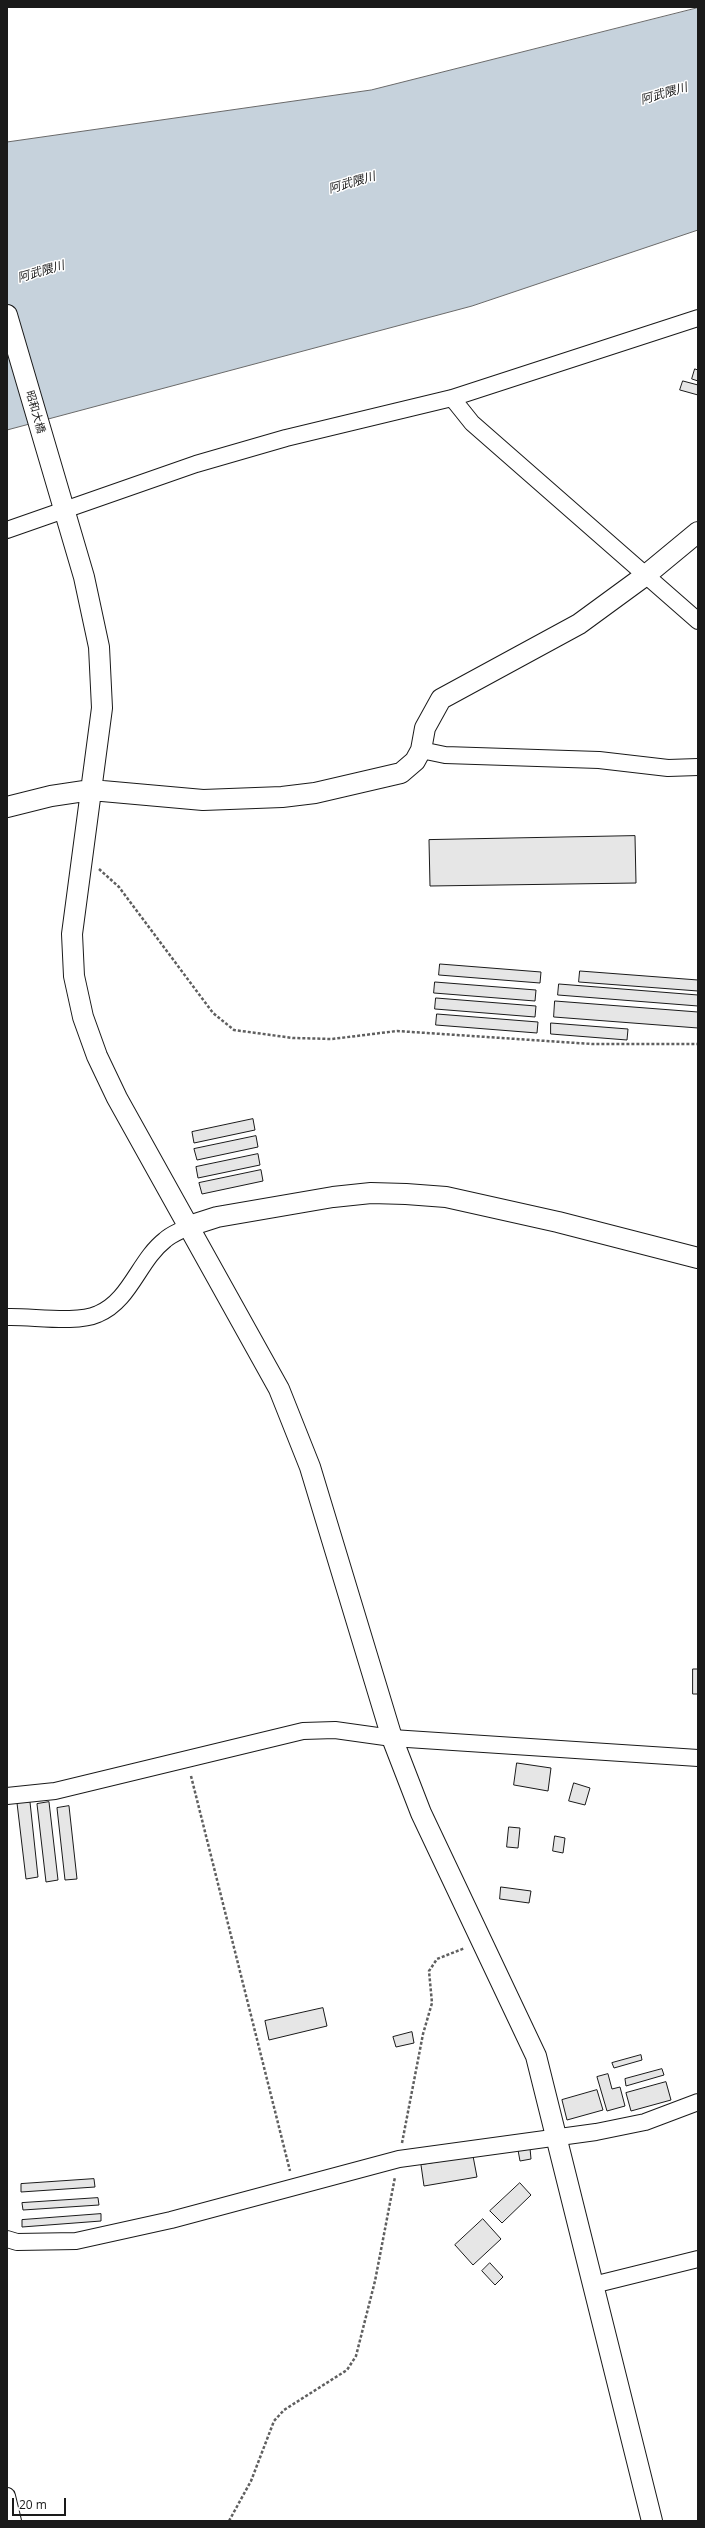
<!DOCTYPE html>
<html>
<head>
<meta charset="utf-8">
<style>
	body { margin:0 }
	#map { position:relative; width:705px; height:2528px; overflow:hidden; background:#fff; font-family:"Open Sans",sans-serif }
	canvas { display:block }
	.frame { position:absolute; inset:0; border:8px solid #1a1a1a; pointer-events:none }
	.scale { position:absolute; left:12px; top:2498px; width:54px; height:18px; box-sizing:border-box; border:2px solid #1a1a1a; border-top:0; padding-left:5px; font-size:12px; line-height:14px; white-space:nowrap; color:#1a1a1a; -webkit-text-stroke:3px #fff; paint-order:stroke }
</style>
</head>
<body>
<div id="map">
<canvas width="705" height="2528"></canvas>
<div class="frame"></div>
<div class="scale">20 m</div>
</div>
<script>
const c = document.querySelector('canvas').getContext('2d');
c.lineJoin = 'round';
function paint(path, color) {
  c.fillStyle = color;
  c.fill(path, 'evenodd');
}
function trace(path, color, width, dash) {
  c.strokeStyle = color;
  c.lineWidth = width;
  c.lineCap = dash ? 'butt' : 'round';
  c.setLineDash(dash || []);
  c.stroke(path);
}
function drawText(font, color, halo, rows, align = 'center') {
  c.font = font + ' "Open Sans","Noto Sans JP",sans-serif';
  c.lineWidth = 3;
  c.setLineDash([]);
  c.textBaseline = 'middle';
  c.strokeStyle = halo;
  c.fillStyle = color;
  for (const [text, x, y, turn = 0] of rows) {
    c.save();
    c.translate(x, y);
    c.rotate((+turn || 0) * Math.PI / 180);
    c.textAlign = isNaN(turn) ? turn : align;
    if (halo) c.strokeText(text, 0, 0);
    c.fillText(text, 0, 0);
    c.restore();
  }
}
const water = new Path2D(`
	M698,8V230L472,306L7,430V142L371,90Z`);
const building = new Path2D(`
	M695,369L698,370V381L692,379Z
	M683,381L698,385V395L680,390Z
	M635,836L636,883L430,886L429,840Z
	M440,964L541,972L540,983L439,975Z
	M580,971L698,980V991L579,982Z
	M435,982L536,990L535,1001L434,993Z
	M559,984L698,995V1006L558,995Z
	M436,998L536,1006L535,1017L435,1009Z
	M555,1001L698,1012V1028L554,1017Z
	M437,1014L538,1022L537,1033L436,1025Z
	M551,1023L628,1029L627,1040L551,1034Z
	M253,1119L255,1130L194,1143L192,1132Z
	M256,1136L258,1147L197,1160L194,1149Z
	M258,1154L260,1165L198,1178L196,1167Z
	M261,1170L263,1181L202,1194L199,1183Z
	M693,1669H698V1694H693Z
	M517,1763L551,1768L548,1791L514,1785Z
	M574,1783L590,1788L585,1805L569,1801Z
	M30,1802L38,1877L26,1879L17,1803Z
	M49,1802L58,1880L46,1882L37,1804Z
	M69,1806L77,1879L65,1880L57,1808Z
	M509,1827L520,1828L518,1848L507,1847Z
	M555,1836L565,1838L563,1853L553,1851Z
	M501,1887L531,1891L529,1903L500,1899Z
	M323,2008L327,2026L269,2040L265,2021Z
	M412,2032L414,2043L396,2047L393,2037Z
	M641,2055L642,2060L614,2068L612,2063Z
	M662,2069L664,2075L626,2086L625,2079Z
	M608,2074L612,2089L620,2087L625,2106L607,2111L597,2077Z
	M666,2082L671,2100L631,2111L626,2093Z
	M597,2090L603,2110L567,2120L562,2100Z
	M530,2148L531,2159L520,2161L518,2150Z
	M473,2156L477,2177L424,2186L421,2165Z
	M94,2179L95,2187L21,2192V2184Z
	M520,2183L531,2195L502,2223L490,2211Z
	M98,2198L99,2205L23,2210L22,2203Z
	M101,2214V2221L22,2227V2220Z
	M483,2219L501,2239L473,2265L455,2245Z
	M490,2263L503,2277L495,2285L482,2271Z`);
const path = new Path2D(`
	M99,869L119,887L213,1013L234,1030L293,1038L332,1039L397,1031L592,1044H698
	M191,1776L290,2171
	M402,2143L423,2034L432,2003L429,1971L437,1959L465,1948
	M229,2521L251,2481L274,2421L284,2410L347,2370L356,2356L375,2281L395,2177`);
const minor = new Path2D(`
	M452,398L472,423L698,621
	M7,530L196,464L286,438L452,398L698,318
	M421,750L445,755L599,760L668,768L698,767
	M7,1317C32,1316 76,1324 98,1314C130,1301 139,1260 165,1240C171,1234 181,1231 189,1226
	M7,1796L55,1791L303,1731L335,1730L392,1738L698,1758
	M7,2239L17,2242L76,2241L171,2220L399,2159L596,2132L645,2122L698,2102
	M593,2285L698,2259
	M7,2496L13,2521`);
const tertiary = new Path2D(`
	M7,315L84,577L99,647L102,708L72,934L74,976L83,1017L97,1056L117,1098L279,1389L310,1467L392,1738L421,1813L536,2056L652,2521
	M7,807L51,796L91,790L203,800L282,797L315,793L401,773L415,761L421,750L425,728L441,699L579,624L646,575L698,532
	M189,1226L217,1217L333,1197L371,1193L406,1194L446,1197L558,1222L698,1258`);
const streetNames = [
	["昭和大橋",35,412,74]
];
const waterNames = [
	["阿武隈川",664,94,-16],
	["阿武隈川",352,183,-16],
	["阿武隈川",41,272,-16]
];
paint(water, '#c6d2dc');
trace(water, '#6a6a6a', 1);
paint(building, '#e6e6e6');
trace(building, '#1a1a1a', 1);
trace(minor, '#1a1a1a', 18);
trace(tertiary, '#1a1a1a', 22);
trace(path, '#5f5f5f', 2.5, [3, 2]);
trace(minor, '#fff', 16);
trace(tertiary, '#fff', 20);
drawText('11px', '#1a1a1a', '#fff', streetNames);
drawText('italic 12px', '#1a1a1a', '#fff', waterNames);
</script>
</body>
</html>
